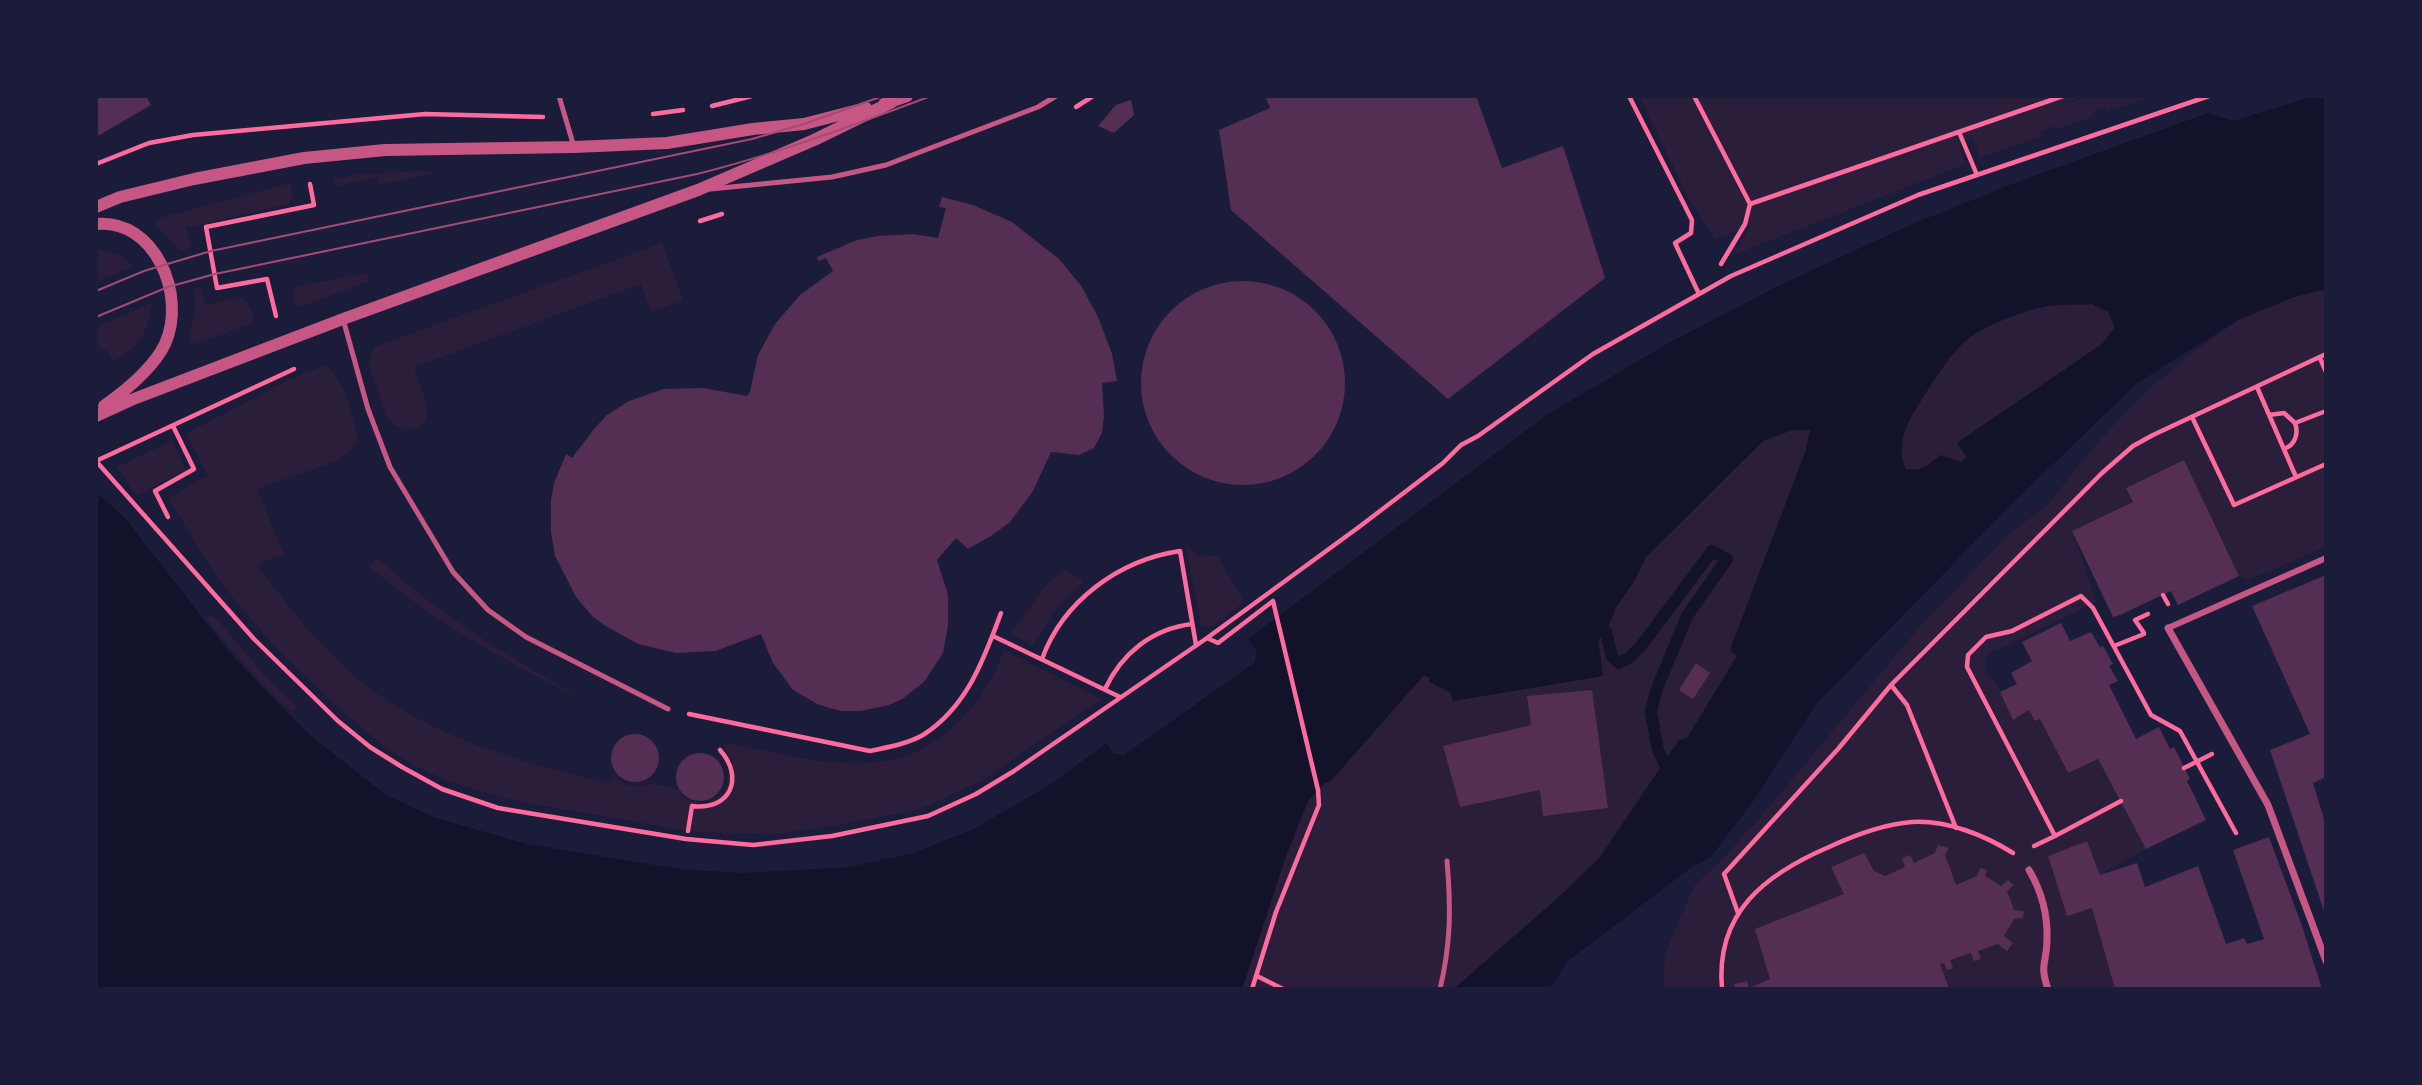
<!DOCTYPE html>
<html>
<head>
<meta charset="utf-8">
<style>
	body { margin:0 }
	#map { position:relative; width:2422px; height:1085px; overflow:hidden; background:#1b1b3a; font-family:Arial,sans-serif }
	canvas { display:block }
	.frame { position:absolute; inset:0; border:98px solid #1b1b3a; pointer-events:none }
</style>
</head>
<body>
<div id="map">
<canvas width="2422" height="1085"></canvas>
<div class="frame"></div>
</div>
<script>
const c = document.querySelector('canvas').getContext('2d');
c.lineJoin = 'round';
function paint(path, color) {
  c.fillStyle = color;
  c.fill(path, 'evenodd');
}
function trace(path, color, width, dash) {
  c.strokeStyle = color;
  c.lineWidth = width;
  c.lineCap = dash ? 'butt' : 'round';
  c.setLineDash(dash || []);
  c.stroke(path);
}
const green = new Path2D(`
	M1639,96H2083L2059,106L2090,96L2151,97L2107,111L2105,107L2093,111L2094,116L2055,130L2053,126L2040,132L2042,136L1980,158L1973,138L1959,144L1966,164L1733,255L1750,226L1715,239L1692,204Z
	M418,171L439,172L379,185L377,177L335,187L333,179L360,174Z
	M290,183L293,194L289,204L186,228L191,247L181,251L154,223L157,219Z
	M662,243L683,300L651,312L641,284L414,367C418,383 443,426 412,429C402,430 393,426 387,418L368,364L374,347Z
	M96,249L118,254L134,266L96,282Z
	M367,273L370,281L296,308L292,292L298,286Z
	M201,287L206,305L232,298L244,299L250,307L255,322L192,345L188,340L195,313L194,289Z
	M2326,289V547L2248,580L2239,576L2184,461L2127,487L2133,502L2073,531L2096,602L2004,647C1984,653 1982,659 1988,678L1995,681L2013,719L2029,710L2035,721L2040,719L2067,773L2098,759L2146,849L2100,875L2087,841L2048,856L2067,915L2092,908L2115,989H1663L1665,954L1694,886L1728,853L1775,800L1916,631L2007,536L2047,505L2096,444L2147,391L2189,355L2238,320L2294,297Z
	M152,303C149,331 138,349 113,361L108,351L96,347V327Z
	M2092,304L2108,312L2115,327L2102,344L1957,443L1967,457L1961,462L1940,456C1929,465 1922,472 1906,469C1895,447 1906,425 1918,405C1932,383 1946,357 1965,340C1981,327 2028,309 2049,306C2063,304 2078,305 2092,304Z
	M327,365C347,385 352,413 358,440L349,453L336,461L257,489L284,554L257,565C283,598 309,634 340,663C412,732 512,760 606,783L615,776L622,783L634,787L654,784L678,789L688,801L705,803L714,800L724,792L728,782V772L734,763L723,747L727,743C805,758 891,788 955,725C978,704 994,679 1004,650L1101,699L983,780L918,810L832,826L778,834L693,832L511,800L450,782L416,766L387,749L335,705L280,652L236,602L208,563L168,498L208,475L186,434L286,381Z
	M1792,430H1811L1806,450L1730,650L1737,656L1687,738L1600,857L1559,897L1458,986V989H1242L1286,856L1308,801L1424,675L1431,678L1430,682L1452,693L1454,701L1603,676L1598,640L1606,632L1616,607L1633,583L1646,557L1763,441Z
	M172,441L186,470L136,496L117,467Z
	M1186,546L1198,555L1218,556L1244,602L1213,627L1201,625Z
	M377,558C438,612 502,654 573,693L572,694C497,657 434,621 369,567Z
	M1064,569L1084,581L1054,611L1033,646L1011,634L1042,590Z
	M212,614L266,676L298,707L293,713C261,684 233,653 206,619Z`);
const water = new Path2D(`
	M2314,96H2326V289L2294,297L2238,320L2137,383L2013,503L1816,704L1754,800L1710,858L1693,866L1569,960L1549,989H1458L1457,986L1559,897L1600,857L1679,740L1687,738L1737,656L1730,650L1806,450L1810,430H1792L1763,441L1646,557L1633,583L1616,607L1606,632L1598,640L1603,676L1453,701L1451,693L1429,682L1430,678L1424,675L1330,782L1325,783L1308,801L1286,856L1242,989H96V492L125,518L229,652L265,690L311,736L386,795L433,817L526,844L642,863L685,870L743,873L849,867L913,853L974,829L1051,784L1248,639L1545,416L1667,344L1776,287L1910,225L2020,181L2208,113L2233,121ZM2092,304L2108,312L2115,327L2102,344L1957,443L1967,457L1961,462L1940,455C1929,465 1922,472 1906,469C1895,446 1906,424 1919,404C1932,383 1946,360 1964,342C1979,327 2027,309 2048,306C2062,304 2077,305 2092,304Z`);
const pier = new Path2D(`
	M1248,639L1257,652L1254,663L1124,755L1114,754L1106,743Z`);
const stream = new Path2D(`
	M1606,632L1612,657L1619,663L1629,658L1641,646L1712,551L1727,559L1687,616L1656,691L1651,712L1658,750L1671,777`);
const building = new Path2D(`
	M96,96H146L151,105L96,137Z
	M1265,96H1476L1502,168L1563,146L1605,278L1448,399L1231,210L1219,130L1270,108Z
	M1131,100L1134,115L1114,133L1098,126L1116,105Z
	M942,197L973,205L1012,222L1059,259L1082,287L1098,317L1112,354L1117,381L1102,383L1104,416L1102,433L1094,448L1079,455L1051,452L1033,491L1010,522L991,536L968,549L956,538L937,560L948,595V626L943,653L924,682L902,699L889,705L861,711H841L819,705L793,690L773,663L761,634L715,651L676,653L638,644L604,625L592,616L576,597L555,556L551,532V500L554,483L566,454L572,458L594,429L607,415L629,401L655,392L664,389L703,388L747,396L750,392L758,355L775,324L800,295L833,271L826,258L819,261L817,257L857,240L878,236L913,234L938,238L946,208L939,207Z
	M1141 383a102 102 0 1 1 204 0a102 102 0 1 1-204 0Z
	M2184,460L2239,576L2178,605L2171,591L2120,615L2113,617L2072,531L2133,502L2126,488Z
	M2326,575V777L2313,783L2326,826L2325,914L2270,750L2310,734L2252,606Z
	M2061,623L2070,641L2091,632L2100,647L2103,646L2113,664L2109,666L2118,681L2109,685L2136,739L2159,727L2170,749L2174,747L2190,779L2187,781L2206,820L2146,849L2098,759L2068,773L2040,719L2035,721L2029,710L2013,720L2000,692L2017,684L2011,673L2032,661L2022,642Z
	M1696,663L1710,673L1693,699L1679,690Z
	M1592,690L1608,808L1543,816L1540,790L1460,807L1443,746L1531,725L1527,696Z
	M611 758a24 24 0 1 1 48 0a24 24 0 1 1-48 0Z
	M676 777a24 24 0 1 1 48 0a24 24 0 1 1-48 0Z
	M2269,837L2302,926L2322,989H2115L2092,908L2067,916L2048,856L2087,841L2100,875L2137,863L2145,887L2198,866L2226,944L2244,938L2247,944L2264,939L2233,850Z
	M1938,845L1949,848L1945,855L1956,885L1977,876L1980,868L1987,870L1985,876L2001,886L2008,880L2014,885L2007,891L2014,910L2024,911L2023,918L2014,919L2004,936L2013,943L2007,951L1998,944L1978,951L1981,959L1974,961L1971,953L1950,960L1953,968L1947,970L1944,963L1940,964L1949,989H1735L1734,984L1747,981L1749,988L1770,979L1755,929L1844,894L1831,867L1864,853L1874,871L1885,876L1905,867L1902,858L1910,855L1914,863L1935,853Z`);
const path = new Path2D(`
	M1629,96L1692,220L1691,233L1675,243L1699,294
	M1694,96L1750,204L2063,96
	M712,106L752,96
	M1076,107L1093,96
	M653,114L683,110
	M1959,132L1977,175
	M96,164L149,143L193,135L425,114L543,117
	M700,221L722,214
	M1721,264L1745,224L1750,204
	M276,316L267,279L217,288L206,227L314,205L310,184
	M2320,358L2326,372
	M294,369L96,461L254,639L338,721L370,747L402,767L442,789L498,808L686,839L753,845L832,836L928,816L976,794L1014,771L1207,638L1359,527L1443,463L1461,445L1478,436L1593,354L1731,276L1918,195L2209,96
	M2257,387L2296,477
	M2269,415L2284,413L2295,423L2326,411
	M2192,417L2234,505L2326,464
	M2284,449C2295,445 2299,434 2295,423
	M168,517L155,491L194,469L173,426
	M2163,595L2168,604
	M2144,633L2135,620L2148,614
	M993,636L1120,697
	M1207,638L1218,643L1273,601L1318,790L1319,805L1276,912L1252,989
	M2114,646L2144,634
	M1042,659C1063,601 1119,560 1180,551L1196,645
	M1891,685L1907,705L1956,828
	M1105,689C1122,653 1152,629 1192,624
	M689,714L870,751C888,747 907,744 923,735C967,707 984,659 1001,613
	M2184,768L2212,754
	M688,831L692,806C730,811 745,778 720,750
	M2055,836L2121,801
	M2034,846L2055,836L1967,667L1968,655L1986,637L2012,631L2081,596L2093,608L2151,715L2180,731L2236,833
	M1738,913L1724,874L1838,749L1891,685L2102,473L2133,446L2153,435L2326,354
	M1257,976L1283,989
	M1722,989C1715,912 1766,874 1829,847C1855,835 1883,824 1912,822C1947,820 1984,835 2013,853`);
const service = new Path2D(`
	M559,96L574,147
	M711,189L832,177L886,165L1038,107L1056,96
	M343,319L368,409L390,467L453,572L488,610L526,637L668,709
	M1440,989C1451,943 1451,907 1447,861`);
const pedestrian = new Path2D(`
	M2168,628L2326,558`);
const minor = new Path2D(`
	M2168,628L2268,805L2326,961
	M2029,870C2042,892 2048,914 2047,940C2047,963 2039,964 2048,989`);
const tertiary = new Path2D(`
	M884,104L907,96
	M96,207L120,197L194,179L304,158L385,150L574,147L667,143L753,129L804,124L866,108
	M96,224C155,218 187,296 165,344C154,367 125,391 104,406
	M96,416L131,400L343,319L698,190L814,140L892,102`);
const tram = new Path2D(`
	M96,291L144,271L211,251L752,139L804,124L883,96
	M96,317L168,287L215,274L697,174C777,154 854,125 931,96`);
paint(green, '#2a1e3b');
paint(water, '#12122b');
paint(pier, '#1b1b3a');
trace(stream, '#12122b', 12);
paint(building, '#542f53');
trace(path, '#ff6b9d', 4.5);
trace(service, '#c65784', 5);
trace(pedestrian, '#c65784', 6);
trace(minor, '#c65784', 7);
trace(tertiary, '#c65784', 12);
trace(tram, '#a44b75', 2);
</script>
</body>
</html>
